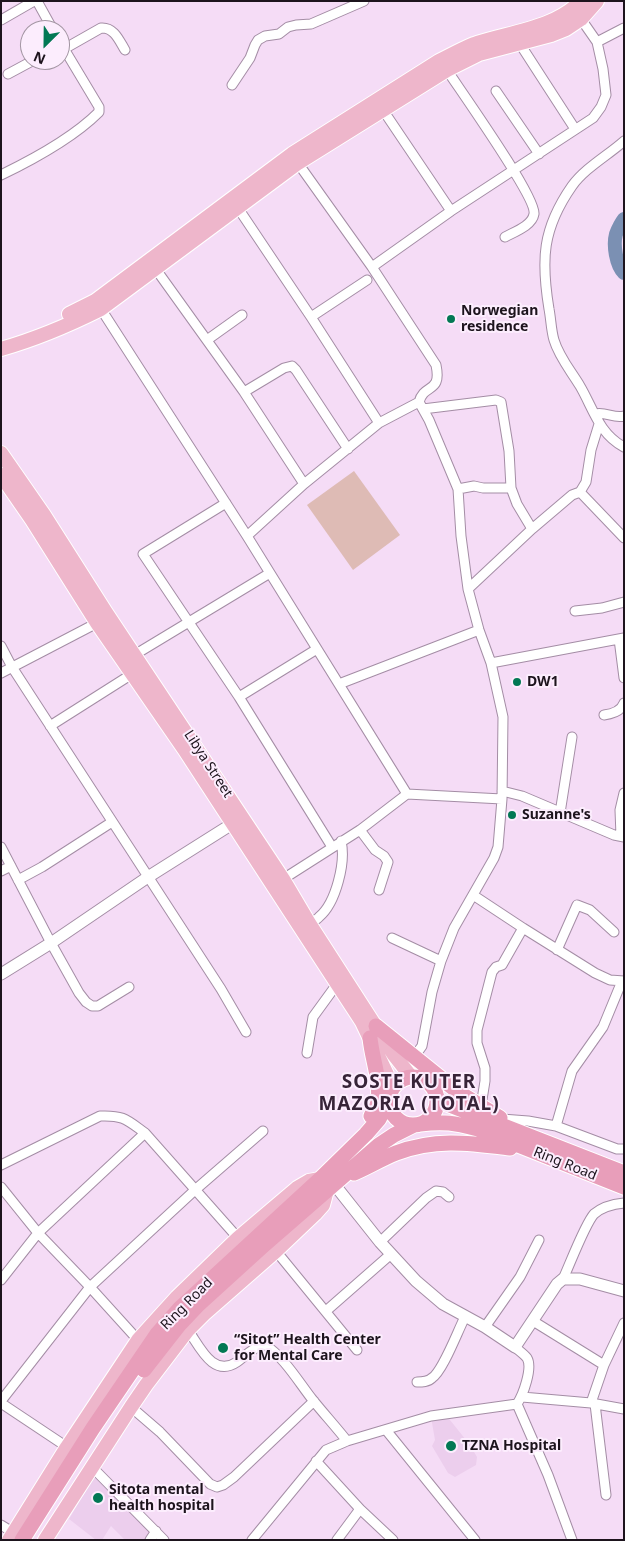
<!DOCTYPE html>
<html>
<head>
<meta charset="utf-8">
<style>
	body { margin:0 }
	#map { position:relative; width:625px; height:1541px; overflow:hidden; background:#f5dcf6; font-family:"Noto Sans",sans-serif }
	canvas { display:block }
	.frame { position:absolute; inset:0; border:2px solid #1d141d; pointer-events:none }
	.north { position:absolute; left:20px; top:20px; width:50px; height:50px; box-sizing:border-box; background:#fcedfd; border:1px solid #a396a3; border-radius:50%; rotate:203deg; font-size:14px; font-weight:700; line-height:20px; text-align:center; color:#1d141d }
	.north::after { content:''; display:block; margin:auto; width:18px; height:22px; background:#027854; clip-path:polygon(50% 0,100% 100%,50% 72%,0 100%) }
</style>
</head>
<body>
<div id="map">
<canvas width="625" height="1541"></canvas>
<div class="frame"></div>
<div class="north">N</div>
</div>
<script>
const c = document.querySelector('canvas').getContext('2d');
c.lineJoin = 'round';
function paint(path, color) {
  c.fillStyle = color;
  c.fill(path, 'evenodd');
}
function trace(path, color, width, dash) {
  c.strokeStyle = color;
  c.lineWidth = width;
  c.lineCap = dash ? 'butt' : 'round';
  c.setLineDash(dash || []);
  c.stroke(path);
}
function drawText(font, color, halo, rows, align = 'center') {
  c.font = font + ' "Noto Sans",sans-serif';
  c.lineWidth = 4;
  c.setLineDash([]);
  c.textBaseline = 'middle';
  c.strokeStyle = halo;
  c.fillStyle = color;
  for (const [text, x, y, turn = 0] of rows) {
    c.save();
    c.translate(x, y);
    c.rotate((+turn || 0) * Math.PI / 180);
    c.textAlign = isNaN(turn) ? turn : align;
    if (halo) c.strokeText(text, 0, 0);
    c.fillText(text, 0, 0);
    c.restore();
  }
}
const built = new Path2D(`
	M446,1415L470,1445L477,1457L476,1465L455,1477L448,1473L432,1446L435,1440L431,1417Z
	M94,1477L153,1536L150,1540H125L111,1526L102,1540H96L69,1519Z`);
const green = new Path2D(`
	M354,471L400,535L353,570L307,505Z`);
const river = new Path2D(`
	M624,219C621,223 618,229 616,234C613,245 616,265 624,273`);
const minor = new Path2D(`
	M37,1L53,30
	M1,20L34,1
	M597,42L624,28
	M520,44L575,129
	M64,49L101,28C114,27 119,40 125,50
	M447,70C460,90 537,198 534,214C532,226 514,232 505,237
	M8,74L34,60
	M232,85L250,58L255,45L258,40L265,36L279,34L288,27L296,25L311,24L364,1
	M496,91L539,154
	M383,110L451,211
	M624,141C607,156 585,168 572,186C542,229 541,260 549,309C551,319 551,330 554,340C559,357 571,371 580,386C593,408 599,434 624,447
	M295,159L372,267L436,365C442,394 424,383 419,402L429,420L458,489L461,536L468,589L479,630L491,663L503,717L502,799L498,847L494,858L454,928L441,961L432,992L422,1046L414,1057
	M1,175C32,160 75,136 99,112V107L60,42
	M238,208L311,317L379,423
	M372,267L451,211L593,118L601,107L606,95L603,69L597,42L581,19
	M155,268L244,392L304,484
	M101,309L247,536L407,794
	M311,317L367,280
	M207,340L242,315
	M244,392L284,368L292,366L296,370L348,449
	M423,409L496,400L501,402L509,451L511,488L517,504L532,529
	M595,414C605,411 614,419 624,416
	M458,489L474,486L483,488H511
	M580,492L624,538
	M226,503L143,554L239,697L332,847
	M247,536L304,484L379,423L419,402
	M468,589L532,529L572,495L580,492L586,482L591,450L599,424
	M575,611L602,608L624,602
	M619,639L624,678
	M1,646L12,667L221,989L246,1032
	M131,657L270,573
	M491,663L624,638
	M1,673L97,623
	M339,684L479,630
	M239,697L317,649
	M604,715C612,714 621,712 624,703
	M50,726L132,674
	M502,791L522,796L614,835L624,837
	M560,813L572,737
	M360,830L375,850L384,856L388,862L379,890
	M621,836L620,810L624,793
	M1,847L51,943L79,993L86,1002L92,1006H98L129,987
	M1,871L11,866
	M18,880L42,867L112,822
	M280,881L360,830L407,794L502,799
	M473,895L523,928L595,973L610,980L624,981
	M309,923C312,921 317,920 319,917C336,903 346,862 341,841
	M392,938L441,961
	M557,950L577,905L590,910L614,932
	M307,1053L313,1017L337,984
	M481,1106L485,1081V1068L477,1043V1030L492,972L496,967L502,965L523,928
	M502,1119L528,1121L556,1126L617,1149H624
	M556,1126L572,1071L603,1027L622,981
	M1,1165L100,1116C124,1115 127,1120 145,1133L238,1238
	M1,1187L38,1233L90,1287L138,1340
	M380,1242L426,1198L436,1191L443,1192L449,1197
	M276,1251L357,1350
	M563,1279C570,1264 585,1224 594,1214C602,1207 614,1204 624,1203
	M1,1280L38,1233L145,1133
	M326,1311L391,1254
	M533,1321L604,1365
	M485,1327L520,1277L539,1240
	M188,1330C200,1347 213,1378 237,1362C246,1355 253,1348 264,1344C284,1357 298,1381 312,1399C324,1414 336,1427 347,1441
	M515,1347C518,1350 524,1354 527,1358C533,1368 523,1395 517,1404L548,1475L572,1540
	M417,1382C422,1382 428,1382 432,1378C443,1371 458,1330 465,1317
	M522,1397L591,1403L624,1409
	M1,1401L90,1287L195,1190L263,1131
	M1,1403L67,1447
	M591,1403L604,1365L624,1323
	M595,1404L606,1495
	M131,1407L160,1432L210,1484L217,1487L223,1485L234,1477L314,1401
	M386,1430L475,1540
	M316,1461L360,1509L393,1540
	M92,1467L164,1540
	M1,1525L14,1533
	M150,1540L156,1531
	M252,1540L326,1450L347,1441L431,1416L517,1404
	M337,1540L360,1509`);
const tertiary = new Path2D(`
	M1,974L51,943L148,877L232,824
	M334,1184L380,1242L416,1281L443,1304L485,1327L515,1347L557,1284L563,1279H580L624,1291`);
const primary = new Path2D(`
	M69,314L95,301L292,154L439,61C451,55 462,49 474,44C509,32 554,29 581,1
	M1,349C36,339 69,325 101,309L298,163L447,70L479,54L551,35L566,29L581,19L597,1
	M1,453L44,515L105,611L283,879L309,923L394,1055L412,1078
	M1,475L32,520L97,623L184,749L362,1022L393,1087
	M9,1540L67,1447L138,1340L177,1297L238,1238L297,1188L309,1181L320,1179
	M45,1540L131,1407L146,1385L188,1330L204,1314L276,1251L315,1214L323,1205L327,1190`);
const trunk = new Path2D(`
	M376,1026L458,1092L500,1118
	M370,1038C372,1059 381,1080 378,1102C377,1107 373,1112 371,1116
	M389 1101a24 24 0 1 1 48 0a24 24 0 1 1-48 0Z
	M437,1100L624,1173
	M420,1124C445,1121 454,1123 478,1129L624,1187
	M354,1173C368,1167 381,1159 396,1153C436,1138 469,1143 510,1148
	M144,1370L180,1324L197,1306L263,1246L379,1145L394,1135L414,1125
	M22,1540L93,1428L157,1334L180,1308L320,1179L366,1134L379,1119L389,1100`);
const markers = [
	[451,319,5,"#027854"],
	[517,682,5,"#027854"],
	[512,815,5,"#027854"],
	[223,1348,6,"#027854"],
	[451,1446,6,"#027854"],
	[98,1498,6,"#027854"]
];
const poiNames = [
	["Norwegian",461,311],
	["residence",461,327],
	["DW1",527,682],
	["Suzanne's",522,815],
	["“Sitot” Health Center",234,1340],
	["for Mental Care",234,1356],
	["TZNA Hospital",462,1446],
	["Sitota mental",109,1490],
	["health hospital",109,1506]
];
const streetNames = [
	["Libya Street",208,764,57],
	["Ring Road",565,1164,22],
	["Ring Road",187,1304,-45]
];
const districtNames = [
	["SOSTE KUTER",409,1083],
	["MAZORIA (TOTAL)",409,1105]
];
paint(built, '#ecceed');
paint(green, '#debbb5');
trace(river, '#7b90b3', 14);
trace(minor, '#a48da5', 11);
trace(tertiary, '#a48da5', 13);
trace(primary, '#fff', 16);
trace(trunk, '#fff', 17);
trace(minor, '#fff', 9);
trace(tertiary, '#fff', 11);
trace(primary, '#eeb6cb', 14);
trace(trunk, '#e89eba', 15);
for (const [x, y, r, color] of markers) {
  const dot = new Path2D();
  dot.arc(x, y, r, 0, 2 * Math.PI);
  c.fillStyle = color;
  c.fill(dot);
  trace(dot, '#fcedfd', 2);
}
drawText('bold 14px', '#1d141d', '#fcedfd', poiNames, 'left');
drawText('14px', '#1d141d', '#fcedfd', streetNames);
c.letterSpacing = '1px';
drawText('bold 19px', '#372438', '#fcedfd', districtNames);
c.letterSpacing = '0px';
</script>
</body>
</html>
